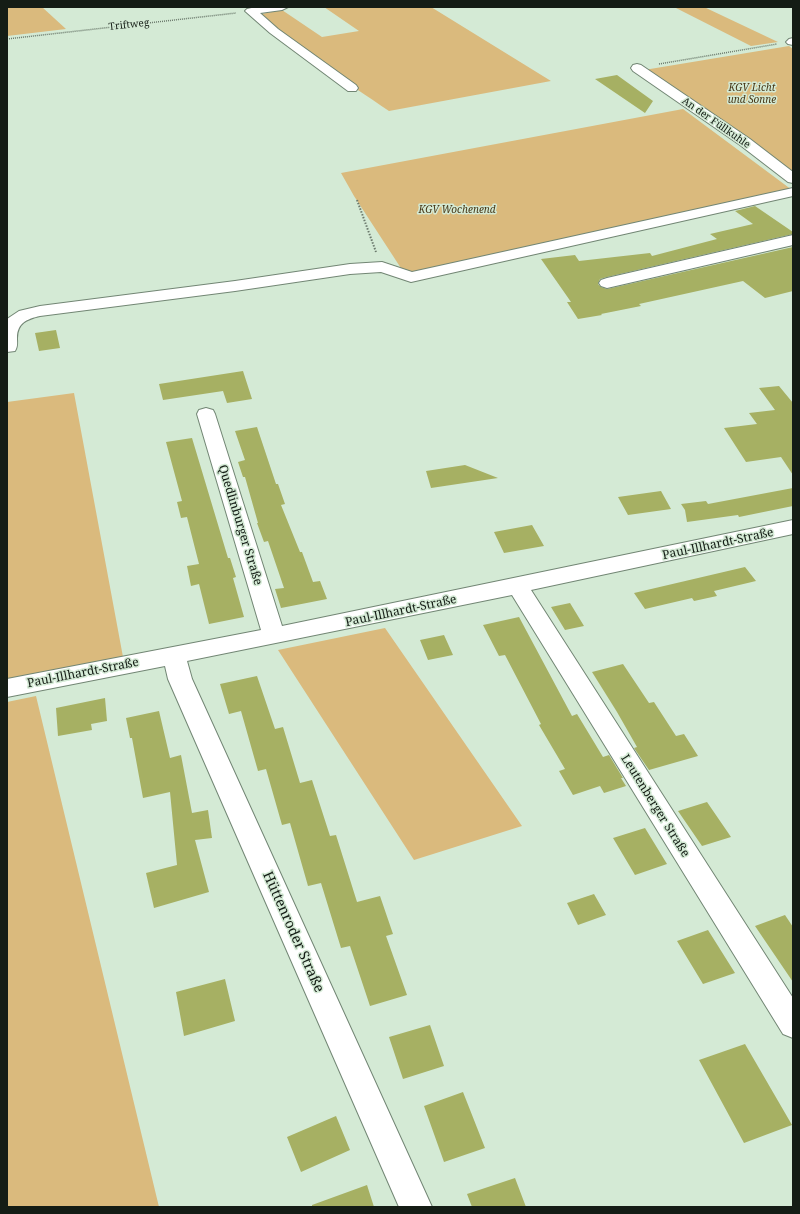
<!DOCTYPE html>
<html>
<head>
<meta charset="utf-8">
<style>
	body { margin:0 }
	#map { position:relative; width:800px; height:1214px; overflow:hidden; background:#d4ead5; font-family:"Noto Serif",serif }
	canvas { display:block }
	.frame { position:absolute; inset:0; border:8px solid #141c15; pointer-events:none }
</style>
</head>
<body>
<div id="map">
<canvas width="800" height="1214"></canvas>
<div class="frame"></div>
</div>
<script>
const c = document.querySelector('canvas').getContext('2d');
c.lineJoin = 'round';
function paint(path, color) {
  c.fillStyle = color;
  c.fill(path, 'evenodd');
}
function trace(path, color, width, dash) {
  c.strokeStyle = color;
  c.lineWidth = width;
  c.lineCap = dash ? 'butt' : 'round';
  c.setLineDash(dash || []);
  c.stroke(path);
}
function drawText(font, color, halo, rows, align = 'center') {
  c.font = font + ' "Noto Serif",serif';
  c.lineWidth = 3;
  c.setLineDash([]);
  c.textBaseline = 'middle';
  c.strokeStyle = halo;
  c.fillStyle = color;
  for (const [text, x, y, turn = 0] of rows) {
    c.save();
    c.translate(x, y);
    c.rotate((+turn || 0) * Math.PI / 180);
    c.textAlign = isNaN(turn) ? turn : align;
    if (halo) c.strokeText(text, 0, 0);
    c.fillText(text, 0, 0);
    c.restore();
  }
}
const green = new Path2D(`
	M7,7H42L66,29L7,36Z
	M324,7H431L551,81L389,111C346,81 296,52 261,14L282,10L322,37L359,31Z
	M674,7H704L778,42L751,46Z
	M789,46L793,49V173L644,70Z
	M683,109L792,190L533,255L408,279L354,196L341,173Z
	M74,393L123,657L7,679V402Z
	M385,628L522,826L414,860L278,650Z
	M36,696L159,1207H7V702Z`);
const building = new Path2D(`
	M617,75L653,101L645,113L595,79Z
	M755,206L793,232V234L607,277L600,279L598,284L601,287L607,289L793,247V291L765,298L743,281L639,304L641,306L601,314L602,315L578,319L567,302H571L541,259L575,255L579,261L650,253L652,256L717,239L710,234L753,224L735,211Z
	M56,330L60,348L39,351L35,333Z
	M243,371L252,399L227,403L223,391L163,400L159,384Z
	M779,386L793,403V475L781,457L746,462L724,428L757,424L749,413L775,410L759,388Z
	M257,427L276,484H278L285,504L281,505L300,552H302L313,582L320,581L327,599L281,608L275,589L284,588L268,541L264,542L257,523H258L245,477H243L238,462L245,460L235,431Z
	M192,438L228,558H230L236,577L233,578L244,617L209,624L199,584L191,586L187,566L199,564L187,517L181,518L177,502L182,501L166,442Z
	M465,465L498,478L431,488L426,471Z
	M793,488V506L739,517L738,515L687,522L685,510L681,504L706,501L708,504Z
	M661,491L671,509L628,515L618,497Z
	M532,525L544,546L504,553L494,532Z
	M745,567L756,581L714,591L717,596L694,601L692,598L645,609L634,593Z
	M570,603L584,626L565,630L551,607Z
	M519,617L572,716L577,714L603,757L609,755L623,778H621L626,786L604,793L600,786L573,795L559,771L565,769L539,725L541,724L505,655L499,656L483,625Z
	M444,635L453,655L428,660L420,640Z
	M623,664L649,703L654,702L676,736L684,734L698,756L649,770L634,748L637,747L617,712L592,672Z
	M257,676L275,729L283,727L300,783L312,780L330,836L336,835L357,902L380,896L393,934L386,936L407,995L370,1006L350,946L341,948L321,883L308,886L290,823L282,825L266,769L258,771L241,711L229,714L220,684Z
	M105,698L107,721L91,724L92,730L58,736L56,708Z
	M159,711L170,758L181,755L192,813L208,810L212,838L195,840L209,892L154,908L146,873L177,865L170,792L143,798L132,738H130L126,718Z
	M707,802L731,837L702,846L678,811Z
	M645,828L667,864L635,875L613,838Z
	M594,894L606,915L578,925L567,903Z
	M785,915L793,927V982L755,926Z
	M708,930L735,973L703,984L677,941Z
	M225,979L235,1021L184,1036L176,992Z
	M430,1025L444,1066L403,1079L389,1037Z
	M745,1044L792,1125L744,1143L699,1060Z
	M463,1092L485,1148L444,1162L424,1106Z
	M336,1116L350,1150L301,1172L287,1137Z
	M515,1178L526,1207H472L467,1194Z
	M367,1185L374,1207H312V1205Z`);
const pathFar1 = new Path2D(`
	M7,39L236,13
	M659,64L777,44`);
const path = new Path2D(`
	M357,200L376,252`);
const minor = new Path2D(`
	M256,7H288L282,10L260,13L278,29L356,85L358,88L356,91H348L270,33L245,11L247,9Z
	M793,38V45L788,44L786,42L789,39Z
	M637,64L641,65L750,139L793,172V183L788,182L740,145L633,71L631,68L633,65Z
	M793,188V196L411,282L381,272L350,274L235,291L40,316C27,319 17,323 17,338C17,343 18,346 15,351L7,352V319L19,311L40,306L235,281L350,264L382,262L412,272Z
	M793,235V245L607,288L601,286L599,283L601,280L607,278Z
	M206,408L213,410L215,414L282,626L793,520V534L531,590L793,998V1038L783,1034L512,595L187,661L192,679L432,1207H399L168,679L165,666L7,697V679L261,630L197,414L199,410Z`);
const farStreetnames = [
	["Triftweg",129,25,-6],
	["An der Füllkuhle",716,123,35]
];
const farParknames = [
	["KGV Licht",752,88],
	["und Sonne",752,100],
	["KGV Wochenend",457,210]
];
const streetNames = [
	["Quedlinburger Straße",240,525,73],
	["Paul-Illhardt-Straße",718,544,-12],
	["Paul-Illhardt-Straße",401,611,-12],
	["Paul-Illhardt-Straße",83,673,-11],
	["Leutenberger Straße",655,806,58]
];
const nearStreetnames = [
	["Hüttenroder Straße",293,932,66]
];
paint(green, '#daba7d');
paint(building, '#a6b063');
trace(minor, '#728674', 2);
trace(pathFar1, '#6b796c', 1.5, [1, 1]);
trace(path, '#6b796c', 2, [1.5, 1.5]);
paint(minor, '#fff');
drawText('10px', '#141c15', '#d4ead5', farStreetnames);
drawText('italic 10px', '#463616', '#d4ead5', farParknames);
drawText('12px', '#141c15', '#d4ead5', streetNames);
drawText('14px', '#141c15', '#d4ead5', nearStreetnames);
</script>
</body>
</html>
